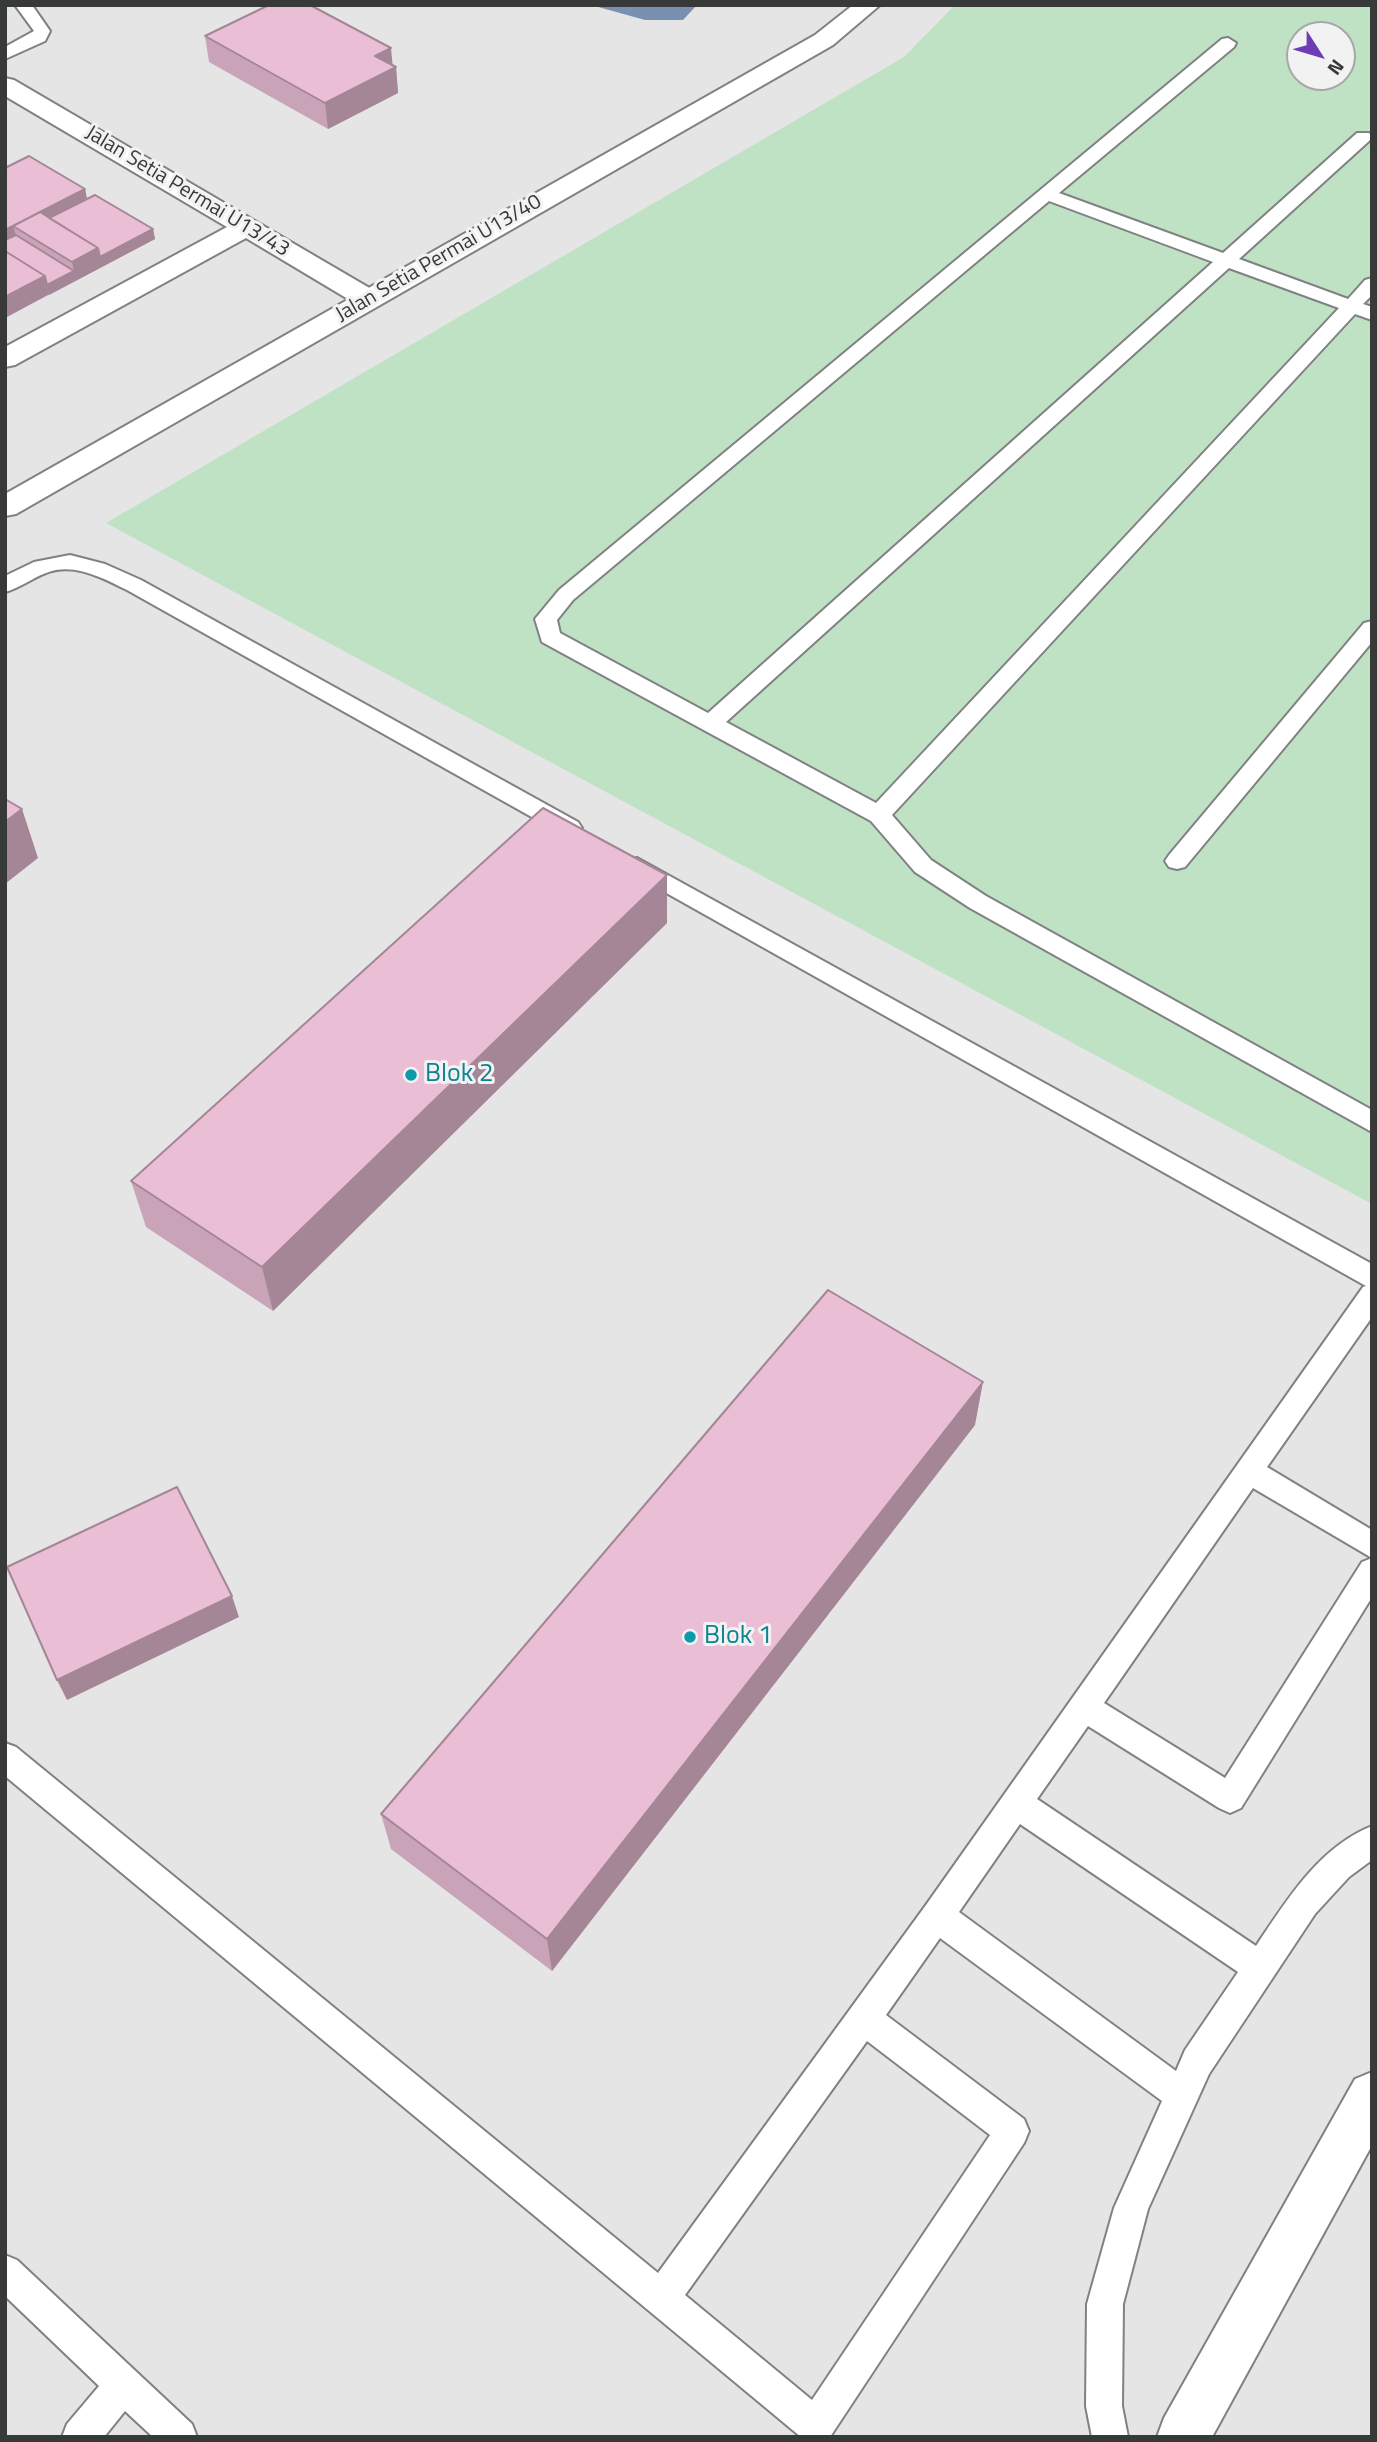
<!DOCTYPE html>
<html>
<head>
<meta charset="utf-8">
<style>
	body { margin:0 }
	#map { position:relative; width:1377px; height:2442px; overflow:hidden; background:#e5e5e6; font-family:"Titillium Web",sans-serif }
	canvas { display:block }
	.frame { position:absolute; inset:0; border:7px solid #383939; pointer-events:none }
	.north { position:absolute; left:1286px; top:21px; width:70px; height:70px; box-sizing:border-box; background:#f2f2f3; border:2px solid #a8a8a9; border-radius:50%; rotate:127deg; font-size:19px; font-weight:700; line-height:28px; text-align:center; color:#383939 }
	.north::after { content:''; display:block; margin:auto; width:24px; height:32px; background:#6e3cb4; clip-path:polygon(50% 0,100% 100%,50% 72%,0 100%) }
</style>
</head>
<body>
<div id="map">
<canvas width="1377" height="2442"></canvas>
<div class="frame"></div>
<div class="north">N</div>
</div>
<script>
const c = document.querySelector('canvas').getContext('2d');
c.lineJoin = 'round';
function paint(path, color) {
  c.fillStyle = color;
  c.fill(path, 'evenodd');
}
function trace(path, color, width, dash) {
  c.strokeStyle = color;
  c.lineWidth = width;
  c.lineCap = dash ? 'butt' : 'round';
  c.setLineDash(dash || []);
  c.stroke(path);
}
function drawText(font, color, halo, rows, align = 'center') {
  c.font = font + ' "Titillium Web",sans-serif';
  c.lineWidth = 6;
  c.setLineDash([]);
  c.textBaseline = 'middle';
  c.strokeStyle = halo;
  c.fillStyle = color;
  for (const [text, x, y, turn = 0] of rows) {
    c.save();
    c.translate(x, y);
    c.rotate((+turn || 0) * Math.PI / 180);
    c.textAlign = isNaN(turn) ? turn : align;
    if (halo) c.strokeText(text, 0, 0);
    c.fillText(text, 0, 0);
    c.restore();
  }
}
const green = new Path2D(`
	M955,5H1372V1204L106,523L904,57ZM1300,35H1342V77H1300Z`);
const water = new Path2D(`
	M591,5H697L683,20H645Z`);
const service = new Path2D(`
	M15,5H32L50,31L45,41L5,59V47L34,31Z
	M1228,38L1236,43L1234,47L1059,193L1223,253L1357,133H1369L1372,137L1369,141L1239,259L1348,299L1365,280L1372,278V295L1363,304L1372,307V320L1355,314L892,815L931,860L986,896L1372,1110V1132L970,908L915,872L871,821L542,642L535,619L559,590L1222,39ZM1049,201L1213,262L708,713L560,633L557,620L573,600ZM1229,268L1339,308L876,803L726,722Z
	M70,555L105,564L141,580L578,822L582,828L578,834L570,836L562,834L127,590C102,578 74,562 46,573C32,578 20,588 5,592V576L34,562Z
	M1372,621V642L1185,867L1177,869L1169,867L1165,861L1169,855L1364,623Z
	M637,858L1372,1264V1317L1267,1467L1372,1530V1558L1253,1488L1104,1703L1225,1778L1362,1562L1372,1558V1597L1241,1808L1230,1813L1219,1808L1088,1726L1037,1799L1256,1946C1286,1901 1319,1847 1372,1826V1860L1349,1877L1315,1914L1209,2074L1148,2209L1123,2304L1122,2406L1128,2437H1092L1086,2406L1087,2304L1114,2208L1162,2101L940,1938L886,2015L1024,2119L1029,2131L1024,2143L830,2437H801L5,1776V1743L16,1747L658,2273L926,1905L1363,1287L1366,1286L629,872L625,866L629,860ZM1020,1824L1238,1972L1185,2050L1176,2071L959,1912ZM867,2041L990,2135L812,2400L685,2295Z
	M5,2255L17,2260L192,2424L197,2437H153L125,2411L104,2437H62L67,2424L99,2386L5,2296Z`);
const minor = new Path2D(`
	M5,78L14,80L378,293L382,299L378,305L368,307L358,305L246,238L15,365L5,367V347L227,227L5,96Z`);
const tertiary = new Path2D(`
	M853,5H880L833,45L16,514L5,516V494L815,35Z
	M1372,2072V2145L1212,2437H1157L1164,2418L1355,2079Z`);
const wall = new Path2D(`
	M205,36L392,65L396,67L398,93L328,129L209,62Z
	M5,168L85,189L87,199L153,229L155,239L5,318Z
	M667,923L273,1311L146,1227L131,1181Z
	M975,1425L552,1971L391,1849L381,1814Z`);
const shadedWall = new Path2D(`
	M391,48L393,69L396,67L398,93L328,129L325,103L375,56Z
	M85,189L87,199L23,232L13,226L16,235L5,241V230Z
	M153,229L155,239L49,295L47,285L74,271L72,262L98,248Z
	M45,276L49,294L5,318V297Z
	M22,809L38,858L5,884V822Z
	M667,875V923L273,1311L262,1267Z
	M983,1382L975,1425L552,1971L547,1939Z
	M232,1596L239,1617L67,1700L57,1680Z`);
const building = new Path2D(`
	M269,5H310L391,48L375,56L396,67L325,103L205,36Z
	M29,156L85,189L5,230V168Z
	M95,195L153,229L100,257L98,248L49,218Z
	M40,212L98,248L72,262L13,226Z
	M16,235L74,271L47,285L45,276L5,251V240Z
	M5,251L45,276L5,297Z
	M5,799L22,809L5,822Z
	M543,808L667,875L262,1267L131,1181Z
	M828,1290L983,1382L547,1939L381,1814Z
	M177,1487L232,1596L57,1680L7,1567Z`);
const markers = [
	[411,1075,7,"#0f9aa8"],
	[690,1637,7,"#0f9aa8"]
];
const farStreetnames = [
	["Jalan Setia Permai U13/43",187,192,31],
	["Jalan Setia Permai U13/40",439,259,-30]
];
const cultureNames = [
	["Blok 2",425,1075],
	["Blok 1",704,1637]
];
paint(green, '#bfe2c4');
paint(water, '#7891b3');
trace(service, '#808182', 4);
trace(minor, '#808182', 4);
trace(tertiary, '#808182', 4);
paint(service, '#fff');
paint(minor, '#fff');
paint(tertiary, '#fff');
paint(wall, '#c9a4b8');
paint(shadedWall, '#a48696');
paint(building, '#eabfd6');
trace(building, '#a48696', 2);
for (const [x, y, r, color] of markers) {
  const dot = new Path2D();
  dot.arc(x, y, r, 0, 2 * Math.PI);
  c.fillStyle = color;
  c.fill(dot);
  trace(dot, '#f2f2f3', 2.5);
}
drawText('21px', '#383939', '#f2f2f3', farStreetnames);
drawText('26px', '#0d838f', '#f2f2f3', cultureNames, 'left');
</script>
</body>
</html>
